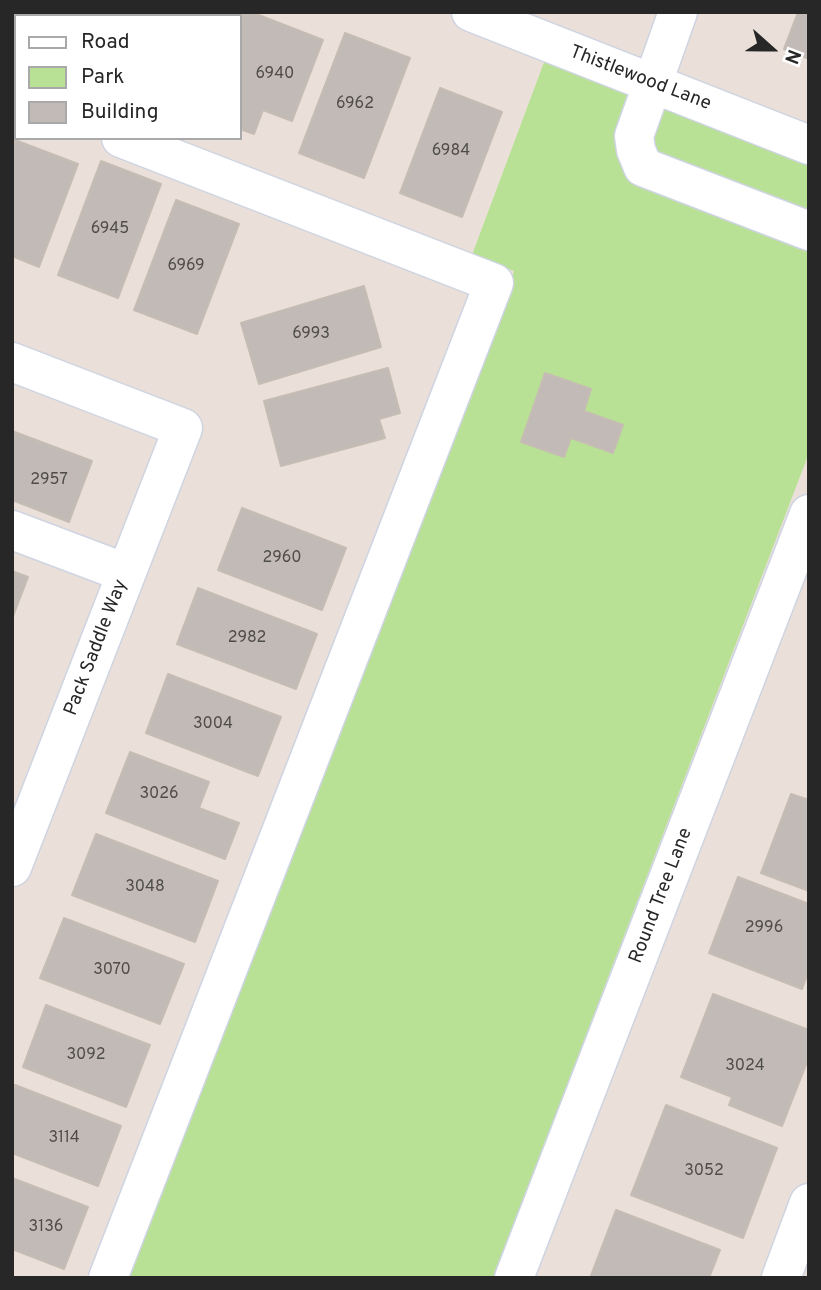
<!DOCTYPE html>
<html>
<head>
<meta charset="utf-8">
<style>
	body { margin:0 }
	#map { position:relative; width:821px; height:1290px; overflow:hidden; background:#eae0d9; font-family:Overpass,sans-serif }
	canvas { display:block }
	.frame { position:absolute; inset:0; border:14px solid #272727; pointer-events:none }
	.legend { position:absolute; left:14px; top:14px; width:228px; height:126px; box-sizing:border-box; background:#fff; border:2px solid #a9a9a9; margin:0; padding:9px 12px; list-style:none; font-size:21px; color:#272727 }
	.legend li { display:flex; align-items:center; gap:14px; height:35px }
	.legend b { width:35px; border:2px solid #a9a9a9 }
	.north { position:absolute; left:737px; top:14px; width:70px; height:70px; -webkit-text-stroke:5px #fff; paint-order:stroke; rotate:111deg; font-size:19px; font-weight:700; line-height:28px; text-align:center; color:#272727 }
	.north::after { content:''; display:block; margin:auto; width:24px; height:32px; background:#272727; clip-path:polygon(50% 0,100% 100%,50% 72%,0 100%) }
</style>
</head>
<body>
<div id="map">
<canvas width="821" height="1290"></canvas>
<div class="frame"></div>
<ul class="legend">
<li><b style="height:9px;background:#fff"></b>Road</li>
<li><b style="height:19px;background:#b9e195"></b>Park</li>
<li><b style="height:19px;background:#c2bab6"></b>Building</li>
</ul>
<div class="north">N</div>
</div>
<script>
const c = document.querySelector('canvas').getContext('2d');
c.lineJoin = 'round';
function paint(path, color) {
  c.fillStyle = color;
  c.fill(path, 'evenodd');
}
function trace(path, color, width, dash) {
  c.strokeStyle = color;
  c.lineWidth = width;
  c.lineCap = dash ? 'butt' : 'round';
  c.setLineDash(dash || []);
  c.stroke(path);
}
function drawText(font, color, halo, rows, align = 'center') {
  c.font = font + ' Overpass,sans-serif';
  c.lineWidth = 5;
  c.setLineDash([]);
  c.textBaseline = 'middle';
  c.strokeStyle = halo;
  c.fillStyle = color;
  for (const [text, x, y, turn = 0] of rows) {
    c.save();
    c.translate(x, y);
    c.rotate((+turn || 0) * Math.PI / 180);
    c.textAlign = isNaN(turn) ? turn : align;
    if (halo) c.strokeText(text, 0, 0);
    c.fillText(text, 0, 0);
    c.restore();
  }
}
const green = new Path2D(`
	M546,57L809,163V453L493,1278H123L514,271L472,255Z`);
const building = new Path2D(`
	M30,12H119L117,16H29Z
	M137,12H225L224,16H135Z
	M244,12H251L323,40L292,121L263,110L254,134L240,129V23Z
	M798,12H809V59L784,49Z
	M345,33L410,58L364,178L299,153Z
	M440,88L502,112L462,217L400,193Z
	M15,140L78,164L39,267L12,256V146Z
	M101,161L161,184L118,298L58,275Z
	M176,200L239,224L197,334L134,310Z
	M364,286L381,347L259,384L241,323Z
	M388,368L400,413L379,419L385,438L281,466L264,401Z
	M545,373L591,389L584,411L623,425L613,453L571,438L564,457L521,442Z
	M12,431L92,461L69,522L12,500Z
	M242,508L346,548L322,610L218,570Z
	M12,571L28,577L12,619Z
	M198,588L317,634L296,689L177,644Z
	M168,674L281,717L258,776L146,733Z
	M130,752L209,782L199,808L239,823L225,859L106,813Z
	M791,794L809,800V891L761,873Z
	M96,834L218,881L195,942L72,895Z
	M738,877L809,904V970L802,989L709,953Z
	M64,918L184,964L160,1024L40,978Z
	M713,994L809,1030V1057L782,1126L729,1105L732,1097L681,1077Z
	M46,1005L150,1045L126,1107L23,1067Z
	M15,1085L121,1126L98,1186L12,1153V1091Z
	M666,1105L777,1148L743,1238L631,1195Z
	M12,1178L88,1207L64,1269L12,1249Z
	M616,1210L720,1250L709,1278H590Z`);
const minor = new Path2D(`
	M471,12L809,145
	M678,12L634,136L636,150L643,167L809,231
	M12,96L16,97
	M12,362L183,428L12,867
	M12,530L126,573
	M108,1278L494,283L121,138
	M514,1278L809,514
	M781,1278L809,1203`);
const numberNames = [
	["6940",275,75],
	["6962",355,105],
	["6984",451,152],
	["6945",110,230],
	["6969",186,267],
	["6993",311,335],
	["2957",49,481],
	["2960",282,559],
	["2982",247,639],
	["3004",213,725],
	["3026",159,795],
	["3048",145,888],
	["2996",764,929],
	["3070",112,971],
	["3092",86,1056],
	["3024",745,1067],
	["3114",64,1139],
	["3052",704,1172],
	["3136",46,1228]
];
const streetNames = [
	["Thistlewood Lane",640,79,21],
	["Pack Saddle Way",97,648,-69],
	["Round Tree Lane",662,896,-69]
];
paint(green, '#b9e195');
paint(building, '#c2bab6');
trace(building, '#c5bcb3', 2);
trace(minor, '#ced4e1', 41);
trace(minor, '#fff', 38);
drawText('16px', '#4e4c4b', null, numberNames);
drawText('19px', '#272727', '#fff', streetNames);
</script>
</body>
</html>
